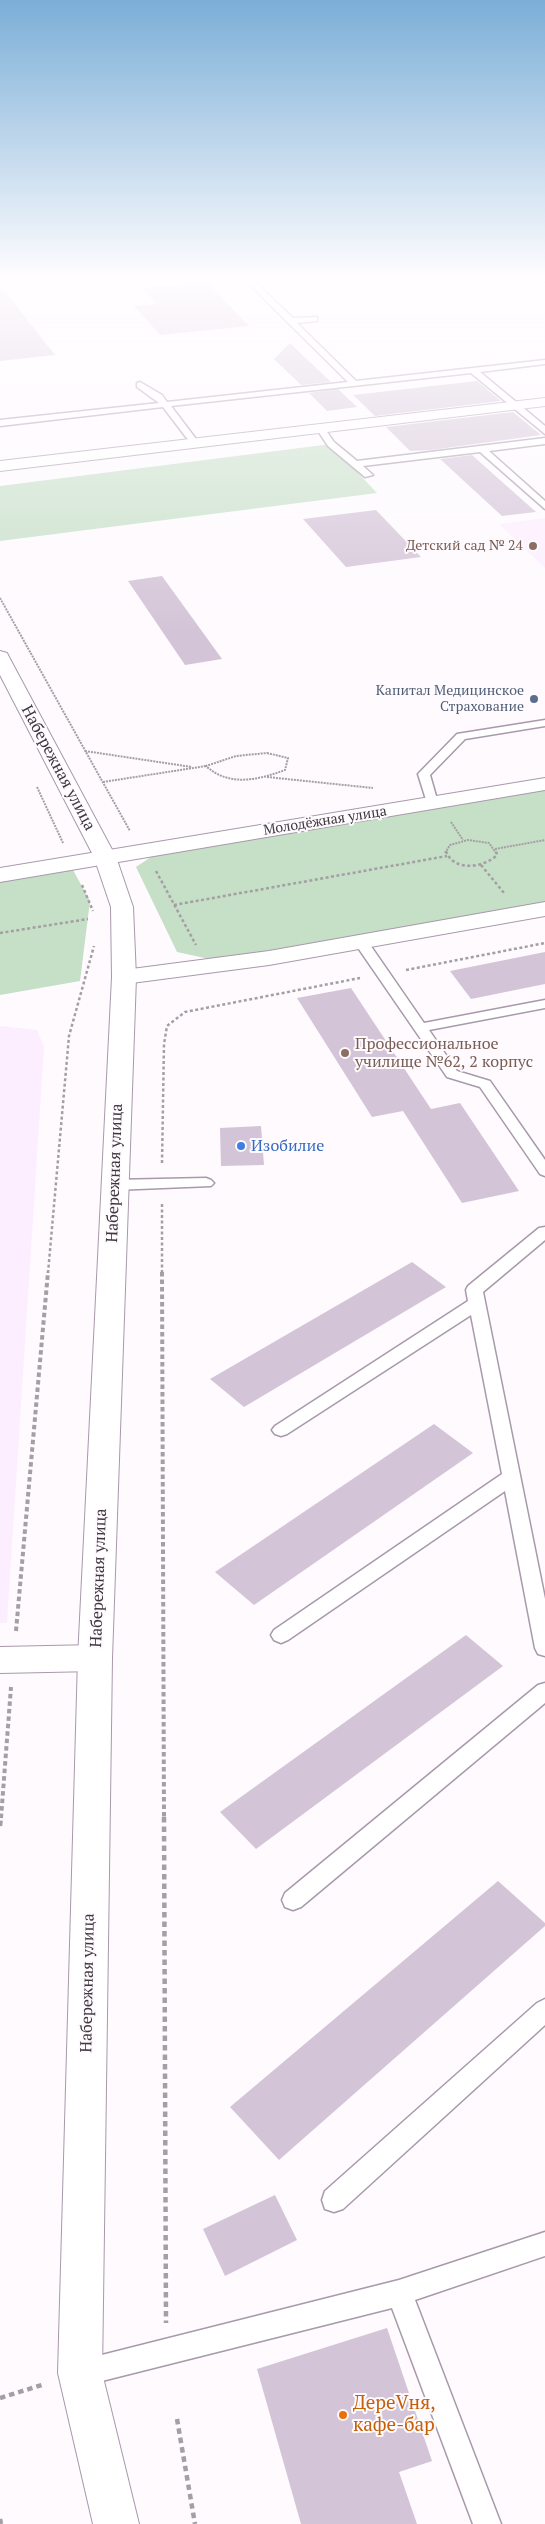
<!DOCTYPE html>
<html>
<head>
<meta charset="utf-8">
<style>
	body { margin:0 }
	canvas { display:block; background:#fefafe }
</style>
</head>
<body>
<canvas width="545" height="2524"></canvas>
<script>
const c = document.querySelector('canvas').getContext('2d');
c.lineJoin = 'round';
function paint(path, color) {
  c.fillStyle = color;
  c.fill(path, 'evenodd');
}
function trace(path, color, width, dash) {
  c.strokeStyle = color;
  c.lineWidth = width;
  c.lineCap = dash ? 'butt' : 'round';
  c.setLineDash(dash || []);
  c.stroke(path);
}
function drawText(font, color, halo, rows, align = 'center') {
  c.font = font + ' "PT Serif",serif';
  c.lineWidth = 4;
  c.setLineDash([]);
  c.textBaseline = 'middle';
  c.strokeStyle = halo;
  c.fillStyle = color;
  for (const [text, x, y, turn = 0] of rows) {
    c.save();
    c.translate(x, y);
    c.rotate((+turn || 0) * Math.PI / 180);
    c.textAlign = isNaN(turn) ? turn : align;
    if (halo) c.strokeText(text, 0, 0);
    c.fillText(text, 0, 0);
    c.restore();
  }
}
const built = new Path2D(`
	M545,518V568L499,524Z
	M0,1026L37,1030L44,1047L7,1623H0Z`);
const green = new Path2D(`
	M331,444L377,493L0,541V486Z
	M545,787V902L214,960L177,952L136,867L157,853Z
	M73,870L90,901L80,981L0,995V882Z`);
const building = new Path2D(`
	M207,282L249,326L160,335L134,306L156,304L143,288Z
	M0,285L55,355L0,361Z
	M290,343L331,382L301,385L274,359Z
	M477,381L501,401L375,416L353,395Z
	M338,389L357,407L327,411L309,393Z
	M513,412L541,435L431,450L410,451L386,427Z
	M472,455L536,512L502,516L440,459Z
	M376,510L421,557L346,567L303,519Z
	M162,576L222,659L185,665L128,581Z
	M545,952V984L471,999L450,971Z
	M351,988L431,1109L460,1103L519,1191L462,1203L403,1111L372,1117L297,998Z
	M261,1126L264,1165L221,1166L220,1128Z
	M412,1262L446,1287L244,1407L210,1379Z
	M434,1424L473,1453L254,1605L215,1572Z
	M466,1635L503,1666L256,1849L220,1812Z
	M498,1881L545,1923V1926L279,2160L230,2107Z
	M275,2195L297,2240L225,2276L203,2229Z
	M387,2328L432,2461L399,2472L417,2524H301L257,2369Z`);
const pathFar3 = new Path2D(`
	M0,598L130,831
	M85,751L192,767
	M267,753L288,758L285,770C258,780 229,787 206,766L236,756Z
	M267,777L373,788
	M103,782L206,766
	M37,787L63,843
	M451,822L463,840
	M495,849L545,840
	M445,853L450,845L468,840L489,843L496,853`);
const pathFar2 = new Path2D(`
	M446,851C453,872 484,868 497,855L496,851
	M481,865L504,893
	M156,871L196,945
	M82,885L93,911
	M174,905L447,856
	M0,933L88,919
	M406,970L545,943
	M162,1163L164,1044L167,1026L185,1012L360,978
	M162,1204V1273
	M48,1273L69,1036L94,946`);
const pathFar1 = new Path2D(`
	M162,1272L164,1818
	M16,1631L48,1272
	M1,1818L11,1687`);
const path = new Path2D(`
	M164,1817L166,2323
	M0,1826L1,1817
	M0,2398L45,2384
	M177,2419L195,2524
	M0,2519L1,2524`);
const service = new Path2D(`
	M243,278H251L293,318L317,317V321L297,323L356,381L545,360V364L480,372L545,426V434L471,373L171,406L199,443L195,446L192,445L163,407L0,426V420L159,403L137,387V383L140,382L162,395L167,402L348,382Z
	M537,278H545V282Z
	M317,426H323L334,442L357,461L545,438V444L489,451L545,501V509L480,452L363,466L373,475L365,477L328,446L316,428Z
	M545,720V726L465,739L430,775L438,803L436,806H428L418,774L457,734Z
	M361,938L366,939L424,1023L545,1000V1008L429,1030L457,1071L490,1081L545,1160V1176L540,1174L480,1087L447,1077L354,942Z
	M206,1178L211,1180L214,1183L211,1186L114,1190L106,1185L114,1180Z
	M545,1227V1240L483,1292L545,1599V1656L538,1654L535,1648L505,1491L288,1640L281,1643L274,1640L271,1635L274,1630L502,1474L471,1315L287,1434L281,1436L275,1434L272,1430L275,1426L468,1301L466,1290L468,1286L539,1228Z
	M545,1683V1703L301,1907L293,1910L285,1907L282,1900L285,1893L538,1685Z
	M545,1999V2025L343,2209L334,2212L325,2209L322,2200L325,2191L537,2003Z
	M545,2232V2256L415,2300L501,2524H473L392,2308L82,2386L73,2382L69,2373L73,2364L82,2360L399,2280Z`);
const minor = new Path2D(`
	M545,398V406L0,471V461Z
	M545,778V790L0,882V868Z
	M545,902V916L269,965L124,984L116,982L112,977L116,972L124,970L269,951Z
	M95,1645L107,1649L112,1658L107,1667L95,1671L0,1673V1647Z`);
const tertiary = new Path2D(`
	M0,651L7,653L9,657L116,857L133,907L136,977L112,1658L102,2373L139,2524H93L58,2373L78,1658L112,977L111,907L94,857L0,675Z`);
const markers = [
	[533,546,5,"#8d6e63"],
	[534,699,5,"#5c6f8a"],
	[345,1053,5,"#8d6e63"],
	[241,1146,5,"#3f7fe0"],
	[343,2415,5,"#e8710a"]
];
const farEducationnames = [
	["Детский сад № 24",523,546]
];
const farServicenames = [
	["Капитал Медицинское",524,691],
	["Страхование",524,707]
];
const farStreetnames = [
	["Молодёжная улица",325,821,-9]
];
const streetNames = [
	["Набережная улица",58,768,62],
	["Набережная улица",115,1173,-88],
	["Набережная улица",99,1578,-88],
	["Набережная улица",88,1983,-89]
];
const educationNames = [
	["Профессиональное",355,1044],
	["училище №62, 2 корпус",355,1062]
];
const shopNames = [
	["Изобилие",251,1146]
];
const nearFoodnames = [
	["ДереVня,",353,2404],
	["кафе-бар",353,2426]
];
paint(built, '#fceefe');
paint(green, '#c6dfc7');
paint(building, '#d4c4d7');
trace(service, '#a899ab', 3);
trace(minor, '#a899ab', 2);
trace(tertiary, '#a899ab', 2);
trace(pathFar3, '#a49fa4', 2, [2, 1]);
trace(pathFar2, '#a49fa4', 2.5, [3, 2.5]);
trace(pathFar1, '#a49fa4', 4, [4.5, 3]);
trace(path, '#a49fa4', 4.5, [5.5, 4]);
paint(service, '#fff');
paint(minor, '#fff');
paint(tertiary, '#fff');
const sky = c.createLinearGradient(0, 0, 0, 631);
sky.addColorStop(0, '#7baed7');
sky.addColorStop(0.44, '#fffdff');
sky.addColorStop(1, '#fffdff00');
c.fillStyle = sky;
c.fillRect(0, 0, 545, 631);
for (const [x, y, r, color] of markers) {
  const dot = new Path2D();
  dot.arc(x, y, r, 0, 2 * Math.PI);
  c.fillStyle = color;
  c.fill(dot);
  trace(dot, '#fefafe', 2);
}
drawText('14px', '#785e54', '#fefafe', farEducationnames, 'right');
drawText('14px', '#4e5e75', '#fefafe', farServicenames, 'right');
drawText('14px', '#3d373e', '#fefafe', farStreetnames);
drawText('16px', '#3d373e', '#fefafe', streetNames);
drawText('16px', '#785e54', '#fefafe', educationNames, 'left');
drawText('16px', '#366cbe', '#fefafe', shopNames, 'left');
drawText('19px', '#c56008', '#fefafe', nearFoodnames, 'left');
</script>
</body>
</html>
